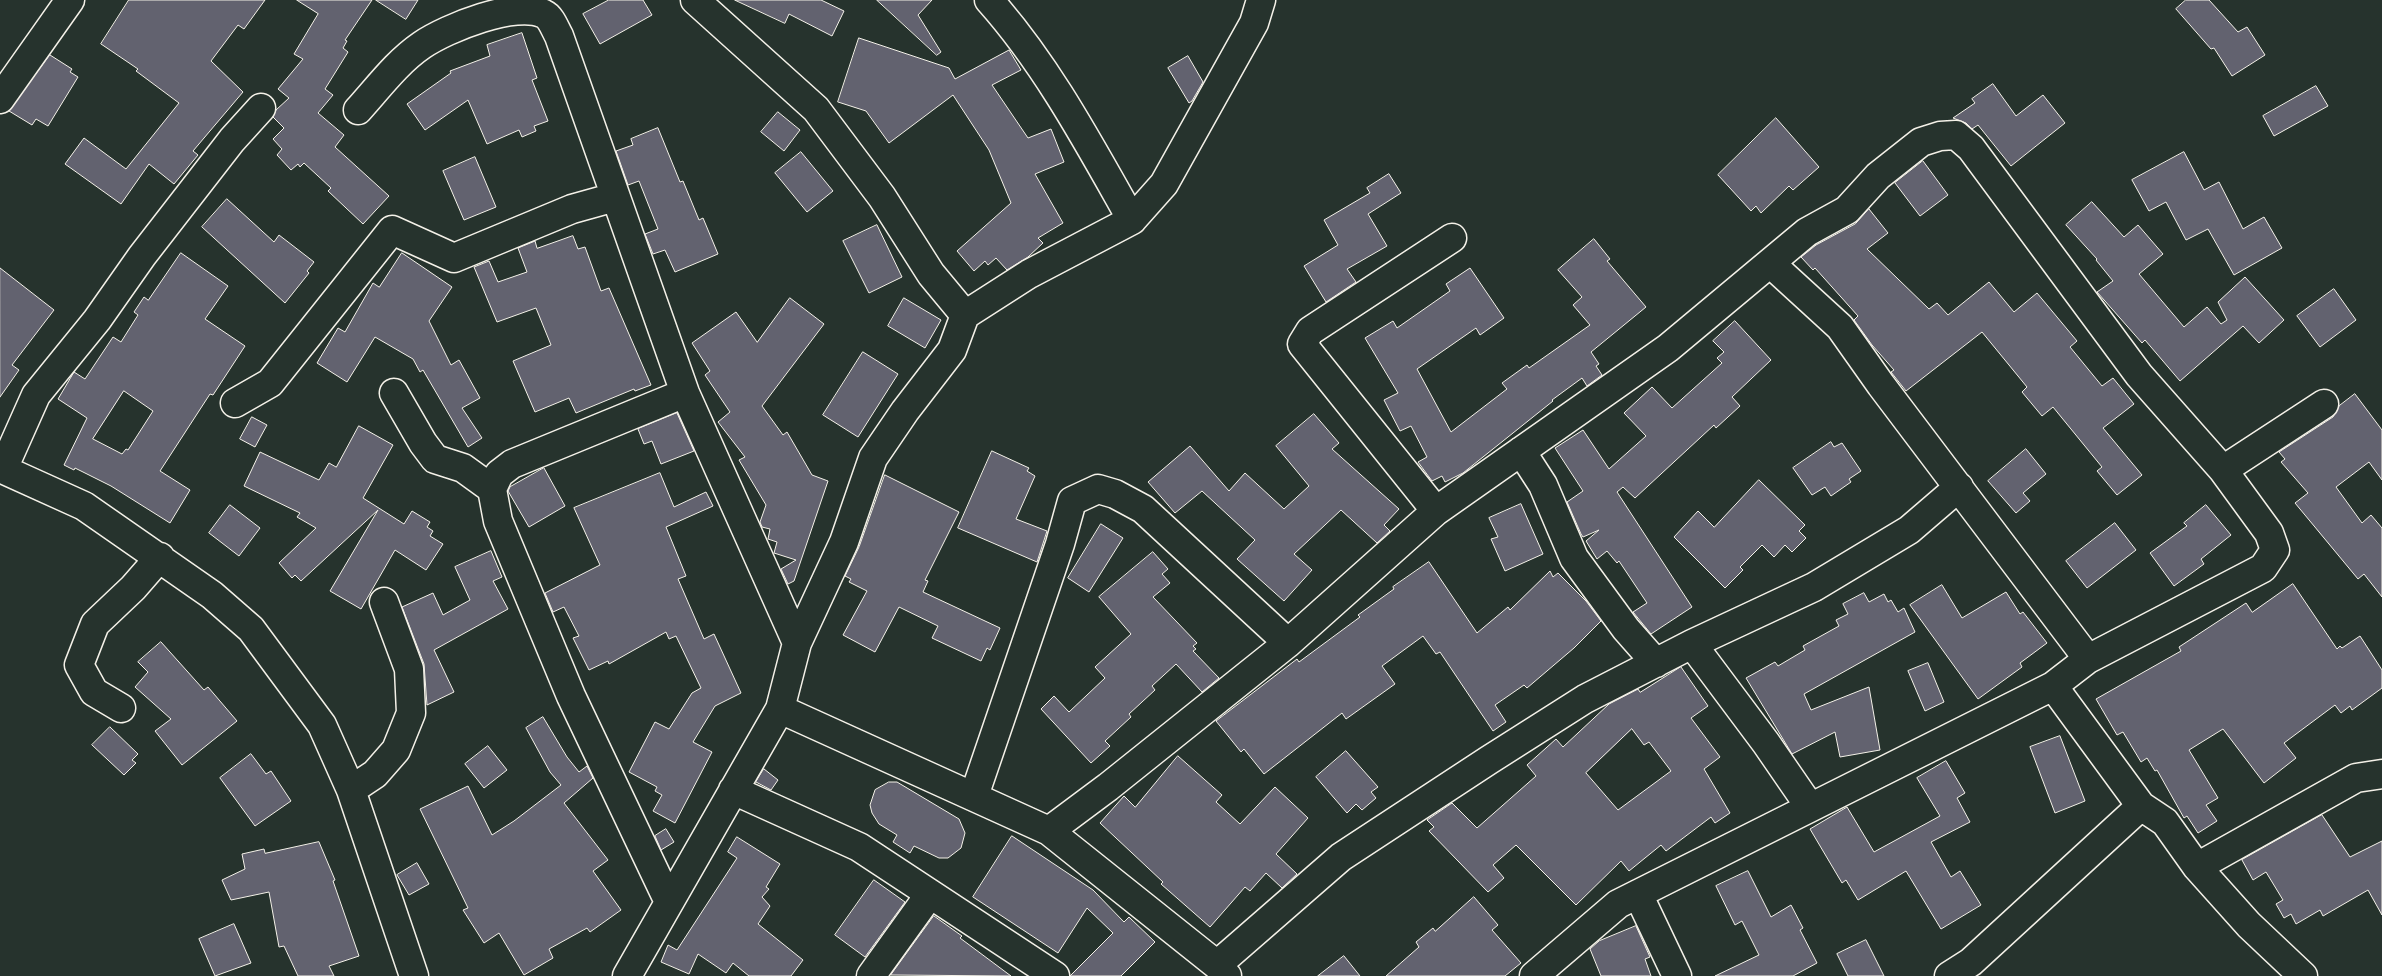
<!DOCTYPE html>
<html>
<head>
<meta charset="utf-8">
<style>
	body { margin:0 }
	canvas { display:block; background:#26332d }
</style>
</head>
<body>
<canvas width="2382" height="976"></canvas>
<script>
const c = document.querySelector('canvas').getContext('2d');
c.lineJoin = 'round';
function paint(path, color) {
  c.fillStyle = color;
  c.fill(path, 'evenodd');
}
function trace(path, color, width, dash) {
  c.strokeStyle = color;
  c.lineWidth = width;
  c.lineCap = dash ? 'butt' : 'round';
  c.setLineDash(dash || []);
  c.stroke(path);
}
const building = new Path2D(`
	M129,0H265L244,29L238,25L211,61L243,92L193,151L198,155L174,184L149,164L121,204L65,164L84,138L126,169L179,103L136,71L138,69L101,44Z
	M297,0H372L345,40L347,41L343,48L348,52L325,89L333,95L318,113L344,135L335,147L389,196L363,224L328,191L331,188L304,163L300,167L298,164L291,170L277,155L282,149L273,139L284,128L273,117L276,110L289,98L278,89L303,59L294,54L318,14Z
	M376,0H418L406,19Z
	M609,0H643L652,15L600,44L583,14Z
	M735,0H821L844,11L832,36L789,14L785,23Z
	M877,0H932L918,15L941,52L937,55Z
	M2186,0H2209L2238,32L2247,27L2265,55L2232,76L2214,48L2211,49L2176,9Z
	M522,33L537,78L532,80L548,121L534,126L536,131L522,137L519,130L487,144L468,100L425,130L407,104L451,73L450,71L490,56L487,45Z
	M859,38L949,68L955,79L1009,50L1021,70L992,85L1028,138L1051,129L1064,162L1035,174L1063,223L1038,238L1043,243L1028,257L1007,270L996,258L988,265L985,261L974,271L957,251L1011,203L989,150L953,95L889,143L866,111L838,102Z
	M50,55L72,69L70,72L78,77L48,126L36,119L32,125L9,111Z
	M1188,56L1203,82L1192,101L1189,103L1168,68Z
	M1993,84L2016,116L2043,95L2065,123L2011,166L1978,125L1972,129L1966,123L1953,118L1975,103L1972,99Z
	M2316,86L2328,106L2274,136L2263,116Z
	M778,112L800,130L784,151L761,132Z
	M1776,118L1819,167L1793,190L1789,186L1761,213L1756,206L1751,211L1718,175Z
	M658,128L680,182L683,181L699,220L703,218L718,254L675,272L665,250L653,254L645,234L658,229L639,181L628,185L616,151L633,145L631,139Z
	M801,152L833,191L807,212L775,173Z
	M2184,152L2204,190L2219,182L2243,229L2264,217L2282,248L2234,275L2208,229L2186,240L2166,202L2149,211L2132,180Z
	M475,157L496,207L464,220L443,171Z
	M1923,161L1948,195L1920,216L1895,183Z
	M1389,174L1401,193L1368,214L1387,246L1347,269L1356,282L1326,302L1304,266L1338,245L1324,220L1370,193L1367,188Z
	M227,199L274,242L279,235L314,262L307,271L309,273L285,303L202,227Z
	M2092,202L2124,237L2138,225L2163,254L2139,274L2184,327L2207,307L2221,324L2227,320L2218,302L2245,277L2284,320L2259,343L2243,326L2180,381L2145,340L2142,343L2097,292L2113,281L2096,260L2097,259L2066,225Z
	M1869,209L1888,233L1867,249L1929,309L1937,303L1948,315L1989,282L2014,312L2037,293L2077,341L2070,347L2102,386L2113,378L2134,404L2103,428L2142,475L2117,495L2097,471L2102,467L2053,407L2042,416L2022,392L2027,387L1982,332L1906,391L1891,372L1894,370L1872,345L1854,320L1858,316L1815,268L1813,270L1801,257L1816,245L1855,224Z
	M877,225L902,277L869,293L843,241Z
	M573,236L578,249L585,247L601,291L609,288L651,385L635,391L634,389L576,413L569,398L535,412L513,361L551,345L536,308L497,322L474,267L489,261L498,282L527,272L518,248L535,241L537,248Z
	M1594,239L1610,259L1607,261L1646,307L1591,352L1599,364L1596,366L1602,375L1587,386L1582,378L1552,400L1553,401L1463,473L1445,482L1442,476L1432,481L1418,462L1427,457L1411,426L1400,431L1384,400L1398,393L1365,338L1393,321L1397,328L1450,291L1446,284L1470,268L1504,318L1480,335L1476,328L1417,369L1451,432L1507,389L1502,383L1527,365L1529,368L1590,325L1573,305L1582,297L1558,270Z
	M181,253L228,286L205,319L245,346L213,395L210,394L160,471L190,490L170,523L111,486L75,468L74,470L64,465L87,418L58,399L74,372L85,379L113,337L121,342L138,315L134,312L144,297L148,300ZM124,391L153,411L128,450L126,449L122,454L93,439Z
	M402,253L452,287L429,321L451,365L459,360L480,398L462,408L482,438L468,447L423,370L420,372L413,359L375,337L347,382L317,363L338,328L345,332L373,283L379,287Z
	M0,268L54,310L12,365L19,370L0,397Z
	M2334,289L2356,320L2320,347L2297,316Z
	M790,298L824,324L762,406L783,435L787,432L812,475L828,481L794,581L788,584L781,569L796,560L774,553L777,542L768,539L770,529L762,527L760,522L766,505L739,460L745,457L718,422L730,412L705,375L710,371L692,343L736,312L757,342Z
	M904,298L941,320L925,348L888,326Z
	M1735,321L1771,360L1732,397L1740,406L1716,428L1714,425L1635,498L1623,487L1617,492L1692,607L1651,634L1633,612L1647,603L1619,561L1617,563L1607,551L1597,559L1586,541L1599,530L1583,537L1581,534L1567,502L1583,491L1555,448L1583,430L1609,469L1646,436L1624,413L1652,387L1672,408L1722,363L1717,358L1724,352L1713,341Z
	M863,352L898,374L858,437L823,415Z
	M2355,394L2382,430V480L2369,462L2336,487L2362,523L2371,515L2382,528V597L2364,574L2358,579L2295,503L2308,493L2281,462L2285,459L2279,452L2333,417L2339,406Z
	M677,413L694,451L661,464L652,441L644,444L638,429Z
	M1314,414L1339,443L1332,449L1399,509L1384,525L1390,531L1377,543L1341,510L1294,554L1312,570L1284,601L1237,559L1255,540L1202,491L1175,513L1148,482L1190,446L1229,491L1245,473L1284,509L1309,486L1276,446Z
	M252,417L267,425L255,447L240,439Z
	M359,426L393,445L363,498L404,524L412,511L430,522L427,527L433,531L430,536L443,544L426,570L395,550L361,609L330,591L378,510L301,581L295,575L292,578L279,563L316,528L297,517L300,513L244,486L260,452L319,480L329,463L336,467Z
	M1831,442L1834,447L1842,443L1861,471L1849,479L1851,482L1831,496L1825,487L1812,495L1793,468Z
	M2026,449L2046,474L2023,493L2030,501L2016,513L1988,481Z
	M992,451L1029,468L1027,471L1035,476L1016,519L1047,531L1037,562L958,528Z
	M544,468L565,506L529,527L508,491L510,487Z
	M660,473L674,507L706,492L713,506L666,527L686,576L678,579L704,639L714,634L741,693L715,706L693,742L712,752L675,823L653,811L662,795L655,791L657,787L629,772L655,722L669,729L692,693L701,688L676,636L669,639L666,632L609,664L608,661L589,670L573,638L579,636L564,607L553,612L545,593L600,565L574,508Z
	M885,475L959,512L925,580L928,581L923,592L1000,628L990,650L987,648L981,661L932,638L938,626L899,607L875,652L843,635L867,591L849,582L851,579L845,576L859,547Z
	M1759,480L1805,525L1799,531L1806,538L1792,552L1785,545L1774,557L1762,545L1740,567L1743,570L1725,588L1674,537L1698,511L1714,527Z
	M1521,504L1543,554L1505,571L1491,539L1498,537L1489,518Z
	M230,505L260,528L239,556L209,533Z
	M2206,505L2231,535L2201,559L2204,564L2174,586L2150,553L2187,526L2184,523Z
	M2115,523L2136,550L2087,588L2066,561Z
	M1101,524L1123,538L1089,592L1068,578Z
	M491,551L502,577L493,581L508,609L434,650L454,692L427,705L424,664L402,607L433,593L443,615L470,600L455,567Z
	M1153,552L1168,569L1162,574L1170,583L1153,597L1197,643L1193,646L1196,649L1193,651L1219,678L1202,692L1176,664L1152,686L1155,690L1129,714L1131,717L1105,741L1110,746L1091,763L1041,709L1054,696L1069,712L1105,678L1095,667L1131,634L1099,597Z
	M1429,562L1477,633L1508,607L1510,610L1550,571L1553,577L1558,573L1586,601L1601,621L1574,648L1527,688L1524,685L1495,705L1506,722L1493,731L1440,652L1436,654L1423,636L1382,666L1395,684L1346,719L1342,713L1264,774L1244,749L1241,752L1216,721L1297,659L1299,662L1360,617L1358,615L1394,589L1393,587Z
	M2293,584L2337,649L2340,646L2342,648L2360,636L2382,670V688L2352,710L2350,706L2341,713L2335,705L2284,743L2296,758L2264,783L2223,729L2189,750L2218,798L2206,805L2217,821L2198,833L2187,816L2184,818L2157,770L2155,771L2147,758L2141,762L2123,732L2117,735L2096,699L2181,651L2179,647L2246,603L2252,612Z
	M1942,585L1962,618L2006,592L2020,614L2023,612L2047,643L2020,663L2022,667L1978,699L1910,605Z
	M1864,593L1869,602L1884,594L1888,602L1891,600L1898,612L1904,608L1915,632L1804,694L1811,710L1869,687L1880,750L1840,757L1835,732L1792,754L1746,678L1775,662L1778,666L1805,650L1803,646L1839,626L1836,620L1848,614L1843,604Z
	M161,642L204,690L208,687L237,721L182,765L155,731L171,719L135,687L148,672L138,662Z
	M1928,663L1944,702L1925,711L1908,671Z
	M1681,667L1708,706L1691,718L1720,757L1704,769L1730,813L1715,823L1711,817L1666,851L1661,845L1629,871L1621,861L1576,905L1516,845L1493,865L1504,878L1488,892L1429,831L1434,827L1427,820L1452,803L1477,828L1536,776L1527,765L1556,739L1563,747L1609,704L1638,689L1640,692ZM1632,729L1644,745L1649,742L1671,771L1618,810L1586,773Z
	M543,717L567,757L579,772L587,766L593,778L564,803L608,860L593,871L621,910L590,932L587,928L549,949L553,958L524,975L499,933L484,943L463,910L468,908L420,809L468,786L492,835L514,821L561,785L550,772L526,728Z
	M110,727L138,754L132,760L136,763L124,775L92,745Z
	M2060,736L2085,801L2055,813L2030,747Z
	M488,746L507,770L484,788L465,764Z
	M1346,751L1378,787L1371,792L1376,798L1362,810L1356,804L1347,813L1316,777Z
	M251,754L266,774L271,771L291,801L255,826L220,778Z
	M1178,756L1222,795L1216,802L1240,824L1275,787L1308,818L1276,854L1297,874L1282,888L1266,873L1250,891L1245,887L1210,927L1161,884L1163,882L1100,823L1124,796L1135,807Z
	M1946,761L1965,793L1957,798L1970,822L1931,842L1951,877L1960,871L1981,905L1941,929L1906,871L1858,900L1846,880L1842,883L1810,829L1847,807L1874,852L1940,816L1917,778Z
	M764,769L778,780L771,790L756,782Z
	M889,782H897L959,819L965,833L961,848L948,858H939L914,846L910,853L893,842L897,835L879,824L872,813L870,805L875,790Z
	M2322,815L2350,857L2382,841V915L2368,890L2323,916L2320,910L2296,924L2291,914L2284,918L2276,904L2283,900L2266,872L2253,880L2242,860Z
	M666,829L674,842L661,850L655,836Z
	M1012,836L1093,890L1124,922L1129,917L1155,942L1121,976H1070L1113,933L1087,908L1058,953L973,897Z
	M737,837L780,864L766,887L769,889L762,897L770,906L758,924L803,960L791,976H749L733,963L726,973L698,954L689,974L661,962L668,945L677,950L737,858L728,852Z
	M319,842L335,880L333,881L359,956L329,966L334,976H298L284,946L279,947L269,892L231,900L222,880L245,869L242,854L264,849L265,853Z
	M417,863L429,884L409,895L397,875Z
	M1748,871L1771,917L1791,905L1803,928L1800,930L1817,963L1793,976H1715L1759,955L1742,921L1735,925L1716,886Z
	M874,880L905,902L865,957L835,935Z
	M1474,897L1498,925L1492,930L1521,963L1505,976H1386L1419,947L1416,942L1433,928L1435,931Z
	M934,916L962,936L960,938L1011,976L891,975Z
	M234,924L251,963L215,976L199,939Z
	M1636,926L1650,957L1645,959L1651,976H1601L1590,949L1599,941Z
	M1866,940L1884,976H1848L1837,954Z
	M1344,956L1360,976H1318Z`);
const minor = new Path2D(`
	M695,0L816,109L882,197L931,274L965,315
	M989,0C1047,65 1089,144 1132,220
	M0,99L70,0
	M358,110C378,88 397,62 422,45C447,28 516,0 544,14C551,17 555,29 559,36L685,393L797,643
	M1770,263L1840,327L1881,385L2088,659
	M394,393L423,443L435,459L463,468L492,489
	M235,403L270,383L392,230L454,258L572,209L615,197
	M1521,451L1543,485L1574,558L1626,629L1656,663
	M0,468L84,506L212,595L251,629L322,725L351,790L414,976
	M3,469L36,395L97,320L142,256L232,140L261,108
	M2223,470L2324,404
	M1436,511L1302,344L1310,331L1452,238
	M1692,644L1766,743L1810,807
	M2053,686L2141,806L2165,822L2197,867L2249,925L2303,976
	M121,708L94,692L79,665L95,624L133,588L160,557
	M780,709L1049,831L1217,965L1227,976
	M351,790L375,774L396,750L411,713L409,669L384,602
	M733,790L859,847L1055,976
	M974,796L1060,544L1072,501L1098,489L1115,494L1143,509L1288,643
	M1049,831L1108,787L1288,643L1436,511L1668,348L1807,232L1847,210L1878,176L1921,142L1940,136L1956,135L1971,148L2139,375L2223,470L2269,533L2275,550L2263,568L2088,659L2053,686L1618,904L1534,976
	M2197,867L2356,778L2382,774
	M1638,894L1677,976
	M669,902L571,696L498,521L492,489L499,474L512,464L685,393
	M1217,965L1341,857L1489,760L1585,699L1692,644L1814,587L1909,530L1959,487
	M627,976L780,709L797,643L844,542L873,458L905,411L952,350L965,315L1029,274L1132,220L1164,184L1254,23L1261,0
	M871,976L930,894
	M1949,976L1971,962L2141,806`);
paint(building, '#62626f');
trace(building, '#f4f1e8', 1);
trace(minor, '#f4f1e8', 31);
trace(minor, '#26332d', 28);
</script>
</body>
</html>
